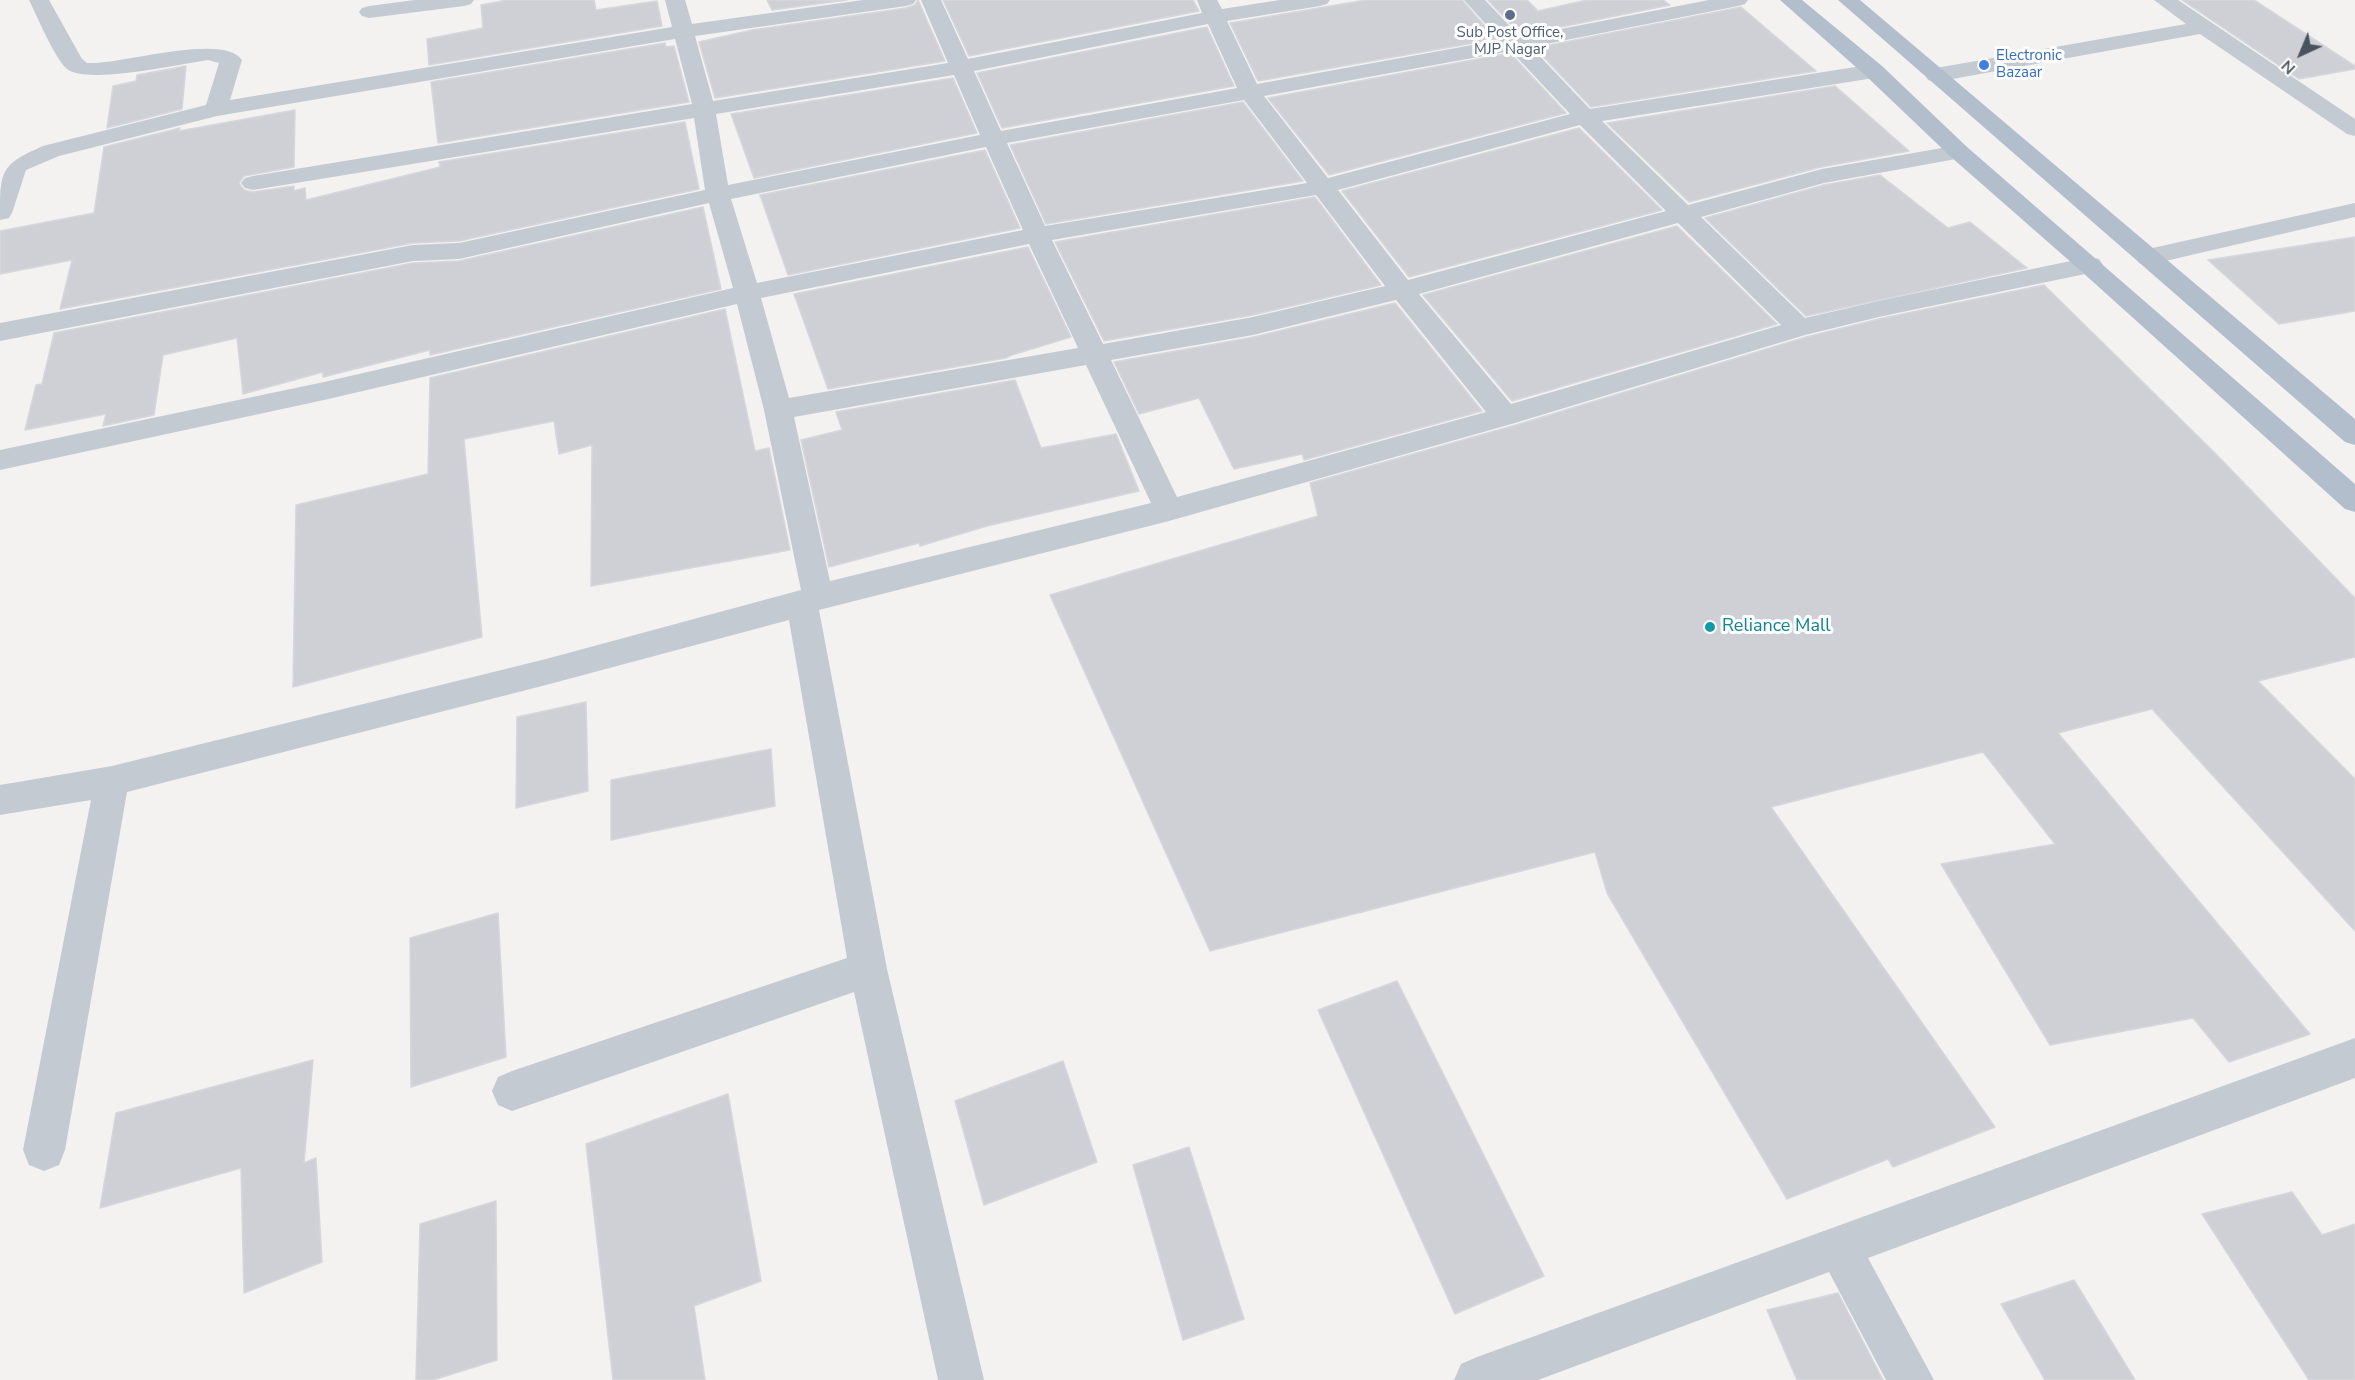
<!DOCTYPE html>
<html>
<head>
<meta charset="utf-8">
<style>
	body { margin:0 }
	#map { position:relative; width:2355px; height:1380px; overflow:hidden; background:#f3f2f1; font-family:"Nunito Sans",sans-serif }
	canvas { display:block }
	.north { position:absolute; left:2271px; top:24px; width:60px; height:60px; -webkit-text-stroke:4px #fff; paint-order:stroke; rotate:224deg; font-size:16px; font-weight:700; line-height:24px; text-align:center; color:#4a535d }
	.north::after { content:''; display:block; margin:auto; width:21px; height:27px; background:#4a535d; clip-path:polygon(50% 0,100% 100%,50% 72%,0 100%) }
</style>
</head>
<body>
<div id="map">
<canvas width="2355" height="1380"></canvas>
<div class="north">N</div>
</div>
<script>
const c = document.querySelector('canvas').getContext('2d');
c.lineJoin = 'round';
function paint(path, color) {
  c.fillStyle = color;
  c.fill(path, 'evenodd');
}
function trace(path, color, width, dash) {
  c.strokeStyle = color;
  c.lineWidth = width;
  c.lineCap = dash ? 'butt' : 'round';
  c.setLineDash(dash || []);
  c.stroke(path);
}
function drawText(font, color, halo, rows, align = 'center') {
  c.font = font + ' "Nunito Sans",sans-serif';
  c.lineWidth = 6;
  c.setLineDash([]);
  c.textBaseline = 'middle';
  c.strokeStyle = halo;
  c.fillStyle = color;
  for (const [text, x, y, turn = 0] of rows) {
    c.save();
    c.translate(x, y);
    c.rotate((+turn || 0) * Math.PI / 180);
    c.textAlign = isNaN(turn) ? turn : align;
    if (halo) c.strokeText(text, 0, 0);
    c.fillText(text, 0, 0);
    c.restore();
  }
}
const building = new Path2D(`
	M507,0H594L596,10L657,1L662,26L429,65L427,39L483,28L481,5Z
	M767,0H847L772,10Z
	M918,0L945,61L715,98L699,42L752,30L906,8L915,5Z
	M943,0H1193L1199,11L969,56Z
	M1366,0H1462L1496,39L1258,81L1230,23Z
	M1488,0H1527L1538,11L1587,0H1663L1670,5L1521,35Z
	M2182,0H2254L2355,66V69L2299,79Z
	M1741,7L1816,71L1591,107L1535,48Z
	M1207,27L1234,86L1002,128L977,73Z
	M665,43L666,47L674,46L689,102L438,143L431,82Z
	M1510,53L1566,113L1329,175L1268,98Z
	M186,66L182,109L107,128L113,86L136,81L137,75Z
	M953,78L977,133L754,178L731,114Z
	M1835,86L1909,151L1821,167L1689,202L1607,123Z
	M1243,102L1303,181L1046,224L1010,145Z
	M295,110L294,167L244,176L239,183L244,190L253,192L294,186V191L305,188L306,200L440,167L439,162L685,122L699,189L459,241L413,243L60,309L72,260L0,274V231L94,213L104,147L180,128L179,131Z
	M1579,128L1662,210L1409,277L1342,191Z
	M985,150L1020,228L788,275L760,195Z
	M1880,175L1948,228L1970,222L2027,268L1806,316L1705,218L1824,185Z
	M1315,197L1381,285L1253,315L1104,341L1055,242Z
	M703,207L721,289L430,355V350L323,377V372L243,394L237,338L163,355L154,415L103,426L106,414L25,430L36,385L42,384L54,333L413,263L459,261Z
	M1677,226L1777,324L1512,401L1423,295Z
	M2355,237V311L2279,324L2208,260Z
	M1028,247L1071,337L1012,355L1006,358L828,389L794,294Z
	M2044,285L2216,454L2355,598V657L2258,681L2355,779V931L2152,709L2058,733L2310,1034L2229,1062L2193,1018L2050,1045L1941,864L2055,844L1983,752L1771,807L1995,1127L1893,1167L1888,1159L1787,1199L1607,893L1595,852L1210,951L1050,595L1318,516L1310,483L1516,425L1806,337L1883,318Z
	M1395,303L1482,411L1304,460L1302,454L1234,469L1199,398L1139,414L1114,362L1254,337Z
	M725,309L755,451L769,448L790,550L591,586L592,445L559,454L554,421L464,439L482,637L293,687L296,505L428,474L430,378Z
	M1015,380L1041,448L1116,434L1139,491L987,526L920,546L919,543L829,567L801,440L842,430L836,412Z
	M586,702L588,791L516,808L517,717Z
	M771,749L775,806L611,840V780Z
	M498,913L506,1057L411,1087L410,938Z
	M1397,981L1544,1276L1455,1314L1318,1010Z
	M313,1060L304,1163L316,1158L322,1262L244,1293L241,1168L100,1208L116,1113Z
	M1063,1061L1097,1162L984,1205L955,1101Z
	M728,1094L761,1281L694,1306L705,1380H613L586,1144Z
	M1189,1147L1244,1319L1183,1340L1133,1165Z
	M2292,1192L2322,1235L2355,1224V1380H2309L2202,1214Z
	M496,1201L497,1360L433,1380H416L420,1224Z
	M2074,1280L2135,1380H2045L2001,1304Z
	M1838,1293L1883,1380H1797L1767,1310Z`);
const minor = new Path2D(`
	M29,0H49L82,59L87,63C121,65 223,32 242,60L230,100L672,27L665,0H685L692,24L863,0H916L913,4L906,6L695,36L713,101L948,63L921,0H941L968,59L1202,13L1197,0H1217L1222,9L1280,0H1330L1327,4L1320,6L1227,21L1257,84L1500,40L1464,0H1485L1520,37L1709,0H1748L1745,4L1738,6L1531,47L1590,109L1874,64L1882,66L1885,71L1882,76L1874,78L1602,121L1688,205L1822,169L1959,145L1967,147L1971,152L1967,157L1824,183L1701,217L1805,318L1883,300L2090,257L2099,259L2103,265L2099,271L2090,273L1883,316L1805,335L1515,423L1169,521L819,610L887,969L984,1380H938L854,992L512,1111L498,1105L492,1091L498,1077L512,1071L847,958L789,620L546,685L127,792L65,1150L59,1165L44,1171L29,1165L23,1150L91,800L0,815V785L112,766L546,659L801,590L764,410L737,304L324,400L0,470V450L324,382L733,288L709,203L459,259L413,261L0,341V323L413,245L459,243L705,190L694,118L253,190L245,188L241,183L245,178L253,176L692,104L675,39L217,116L59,156L26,170L12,213L9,218L0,220C0,170 0,165 43,146L206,105L219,63L208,60C180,64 87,85 67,69C55,59 37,16 29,0ZM1208,24L1237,88L1001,131L974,71ZM1511,51L1570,114L1328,178L1264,96ZM954,75L980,135L728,185L716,114ZM1244,100L1307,183L1045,226L1007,143ZM1580,125L1666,211L1408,280L1338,190ZM986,147L1023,230L757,283L731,199ZM1316,195L1385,286L1253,317L1103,344L1052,240ZM1678,223L1781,325L1511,404L1419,294ZM1029,244L1078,348L789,398L761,298ZM1396,300L1486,412L1177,497L1111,360L1253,335ZM1086,365L1151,503L830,581L794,417Z
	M415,0H474L471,4L464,6L369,18L362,16L359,12L362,8L369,6Z
	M2154,0H2178L2355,119V136L2347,134L2200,34L1936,82L1928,80L1925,75L1928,70L1936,68L2186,24Z
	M2355,203V217L2148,265L2139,263L2135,257L2139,251Z
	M2355,1038V1078L1868,1258L1934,1380H1886L1829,1272L1538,1380H1454L1461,1364L1477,1357Z`);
const major = new Path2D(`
	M1780,0H1802L1882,66L1967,147L2355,484V512L2345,509L2081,271L1951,157L1866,76Z
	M1838,0H1860L2355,419V445L2345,442Z`);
const markers = [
	[1510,15,6,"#5c6f8a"],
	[1984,65,6,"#3f7fe0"],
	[1710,627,6,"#0f9aa8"]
];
const farServicenames = [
	["Sub Post Office,",1510,33],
	["MJP Nagar",1510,50]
];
const farShopnames = [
	["Electronic",1996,56],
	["Bazaar",1996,73]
];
const cultureNames = [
	["Reliance Mall",1722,627]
];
paint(building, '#cfd0d5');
trace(building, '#d6d7dc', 1.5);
paint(minor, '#c3cad1');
paint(major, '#b3becd');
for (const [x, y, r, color] of markers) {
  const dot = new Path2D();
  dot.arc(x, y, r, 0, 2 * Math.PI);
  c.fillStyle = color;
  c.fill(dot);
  trace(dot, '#fff', 2);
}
drawText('15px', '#4e5e75', '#fff', farServicenames);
drawText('15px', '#366cbe', '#fff', farShopnames, 'left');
drawText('18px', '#0d838f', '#fff', cultureNames, 'left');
</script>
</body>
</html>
